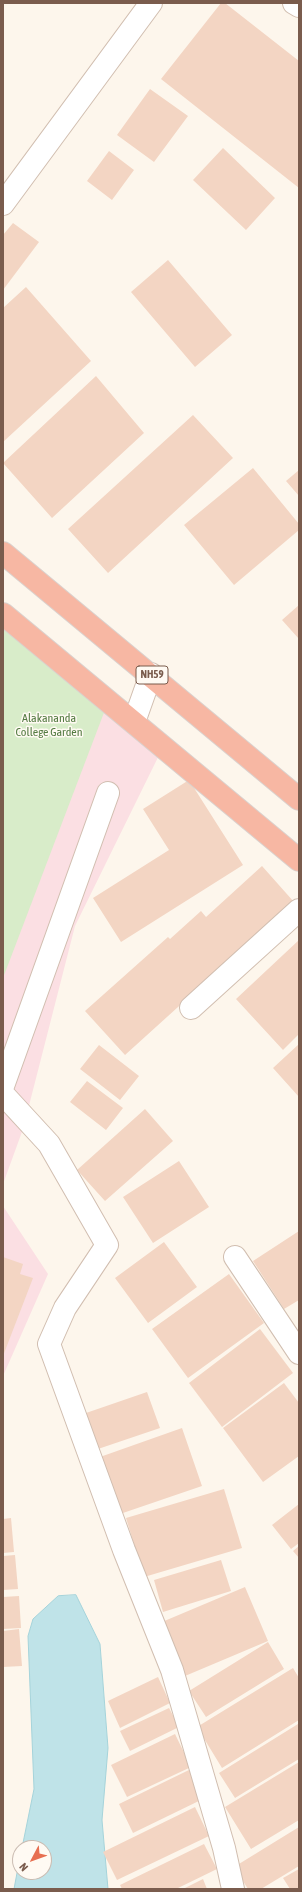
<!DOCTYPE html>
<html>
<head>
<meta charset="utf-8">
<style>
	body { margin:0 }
	#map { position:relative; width:302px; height:1892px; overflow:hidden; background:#fdf6ec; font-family:"Asap Condensed",sans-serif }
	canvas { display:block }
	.frame { position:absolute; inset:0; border:4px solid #7a5c4d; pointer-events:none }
	.north { position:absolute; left:12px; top:1840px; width:40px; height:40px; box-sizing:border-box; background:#fffaf3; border:1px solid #cabbb1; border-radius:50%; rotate:229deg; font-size:11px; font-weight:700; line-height:16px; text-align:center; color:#7a5c4d }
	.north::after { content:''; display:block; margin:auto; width:14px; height:18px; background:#e76f51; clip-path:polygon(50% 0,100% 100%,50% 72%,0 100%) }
</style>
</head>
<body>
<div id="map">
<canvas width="302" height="1892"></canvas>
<div class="frame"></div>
<div class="north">N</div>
</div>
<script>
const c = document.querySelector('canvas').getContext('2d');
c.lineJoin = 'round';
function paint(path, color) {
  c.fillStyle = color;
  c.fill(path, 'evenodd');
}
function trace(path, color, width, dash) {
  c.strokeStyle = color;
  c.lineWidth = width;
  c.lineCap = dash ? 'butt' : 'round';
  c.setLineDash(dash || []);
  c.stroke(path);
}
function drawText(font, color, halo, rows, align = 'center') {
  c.font = font + ' "Asap Condensed",sans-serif';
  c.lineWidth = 3;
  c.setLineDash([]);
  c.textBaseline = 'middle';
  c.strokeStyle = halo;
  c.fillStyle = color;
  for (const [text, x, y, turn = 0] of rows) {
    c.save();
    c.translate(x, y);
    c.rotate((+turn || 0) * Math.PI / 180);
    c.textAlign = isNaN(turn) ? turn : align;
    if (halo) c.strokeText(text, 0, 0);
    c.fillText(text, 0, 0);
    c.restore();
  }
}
const medical = new Path2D(`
	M3,610L167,739L75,926L23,1129L3,1184Z
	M3,1206L48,1274L3,1376Z`);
const green = new Path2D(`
	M3,629L105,710L3,978Z`);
const water = new Path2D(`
	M76,1595L100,1644L108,1748L102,1820L108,1889H14L20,1857V1872H44V1848H22L34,1789L28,1636L33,1619L58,1596Z`);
const building = new Path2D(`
	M221,3H225L299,61V188L161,79Z
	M150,89L188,116L154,162L117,135Z
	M223,148L275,198L246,230L193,180Z
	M109,151L134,170L112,200L87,181Z
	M13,223L39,242L3,290V235Z
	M168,260L232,335L195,367L131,292Z
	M26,287L91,361L3,442V308Z
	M96,376L144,433L52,518L3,463Z
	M193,415L233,458L108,573L68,529Z
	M253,468L299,524V530L234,585L184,525Z
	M299,470V496L286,481Z
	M299,605V639L282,620Z
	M189,780L243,865L121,942L93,898L169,850L143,809Z
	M262,866L294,902L125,1055L85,1011L168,937L170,939L201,911L206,917Z
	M299,940V1034L283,1050L236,999Z
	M299,1044V1097L273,1068Z
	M99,1045L139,1076L120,1100L80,1069Z
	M87,1081L123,1108L106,1130L70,1102Z
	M145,1109L173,1141L105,1201L77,1170Z
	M179,1161L209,1207L153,1243L123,1197Z
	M299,1231V1300L284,1309L253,1261Z
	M164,1242L197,1287L148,1323L115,1278Z
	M3,1257L23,1264L20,1274L33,1278L3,1356Z
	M229,1274L264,1323L188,1378L152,1329Z
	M260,1329L293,1373L222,1427L189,1383Z
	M284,1383L299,1403V1456L263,1482L223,1428Z
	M147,1392L160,1428L98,1449L86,1413Z
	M182,1428L202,1486L120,1514L100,1457Z
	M224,1489L242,1548L144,1577L126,1518Z
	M299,1504V1543L291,1549L272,1525Z
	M11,1518L14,1552L3,1553V1519Z
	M299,1546V1558L293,1551Z
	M15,1555L18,1589L3,1590V1556Z
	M221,1560L231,1591L163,1612L154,1580Z
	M245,1587L268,1641L185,1676L162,1622Z
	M19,1596L21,1628L3,1629V1597Z
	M19,1629L22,1666L3,1667V1631Z
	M268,1642L284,1669L206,1717L189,1691Z
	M293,1668L299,1678V1720L222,1768L197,1727Z
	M158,1677L170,1703L120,1728L108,1701Z
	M169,1708L179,1727L130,1751L120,1731Z
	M298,1724L299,1759L235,1798L219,1773Z
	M175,1734L191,1767L127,1797L111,1765Z
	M299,1762V1820L251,1849L225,1807Z
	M191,1769L205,1798L133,1833L119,1804Z
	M195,1807L209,1836L117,1880L103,1852Z
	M299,1827V1866L261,1889H248L234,1867Z
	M204,1844L217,1869L176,1889H122L120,1885Z
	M299,1869V1889H290L283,1878Z
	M203,1879L207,1889H183Z`);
const minor = new Path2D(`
	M294,3L299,6
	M3,204L151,3
	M134,722L151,674
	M191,1008L299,910
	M3,1086L108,793
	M3,1094L49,1144L107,1245L65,1308L49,1344L124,1550L172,1670L224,1848L233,1889
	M235,1257L299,1353`);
const highway = new Path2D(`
	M3,553L299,799
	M3,614L299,860`);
const shields = [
	[152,675,32]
];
const shieldNames = [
	["NH59",152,675]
];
const parkNames = [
	["Alakananda",49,718],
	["College Garden",49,732]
];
paint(medical, '#fbdfe3');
paint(green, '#d8ecc9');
paint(water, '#bfe3e8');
trace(water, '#a5d3da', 1);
paint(building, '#f3d5c3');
trace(minor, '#d1beb0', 24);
trace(highway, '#dad1cd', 24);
trace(minor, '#fff', 22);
trace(highway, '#f7b7a3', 22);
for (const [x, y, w] of shields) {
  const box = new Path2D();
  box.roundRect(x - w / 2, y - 9, w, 18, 3);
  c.fillStyle = '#fffaf3';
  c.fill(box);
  trace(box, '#7a5c4d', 1);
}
drawText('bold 11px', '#7a5c4d', null, shieldNames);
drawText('12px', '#537a41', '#fffaf3', parkNames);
</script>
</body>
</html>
